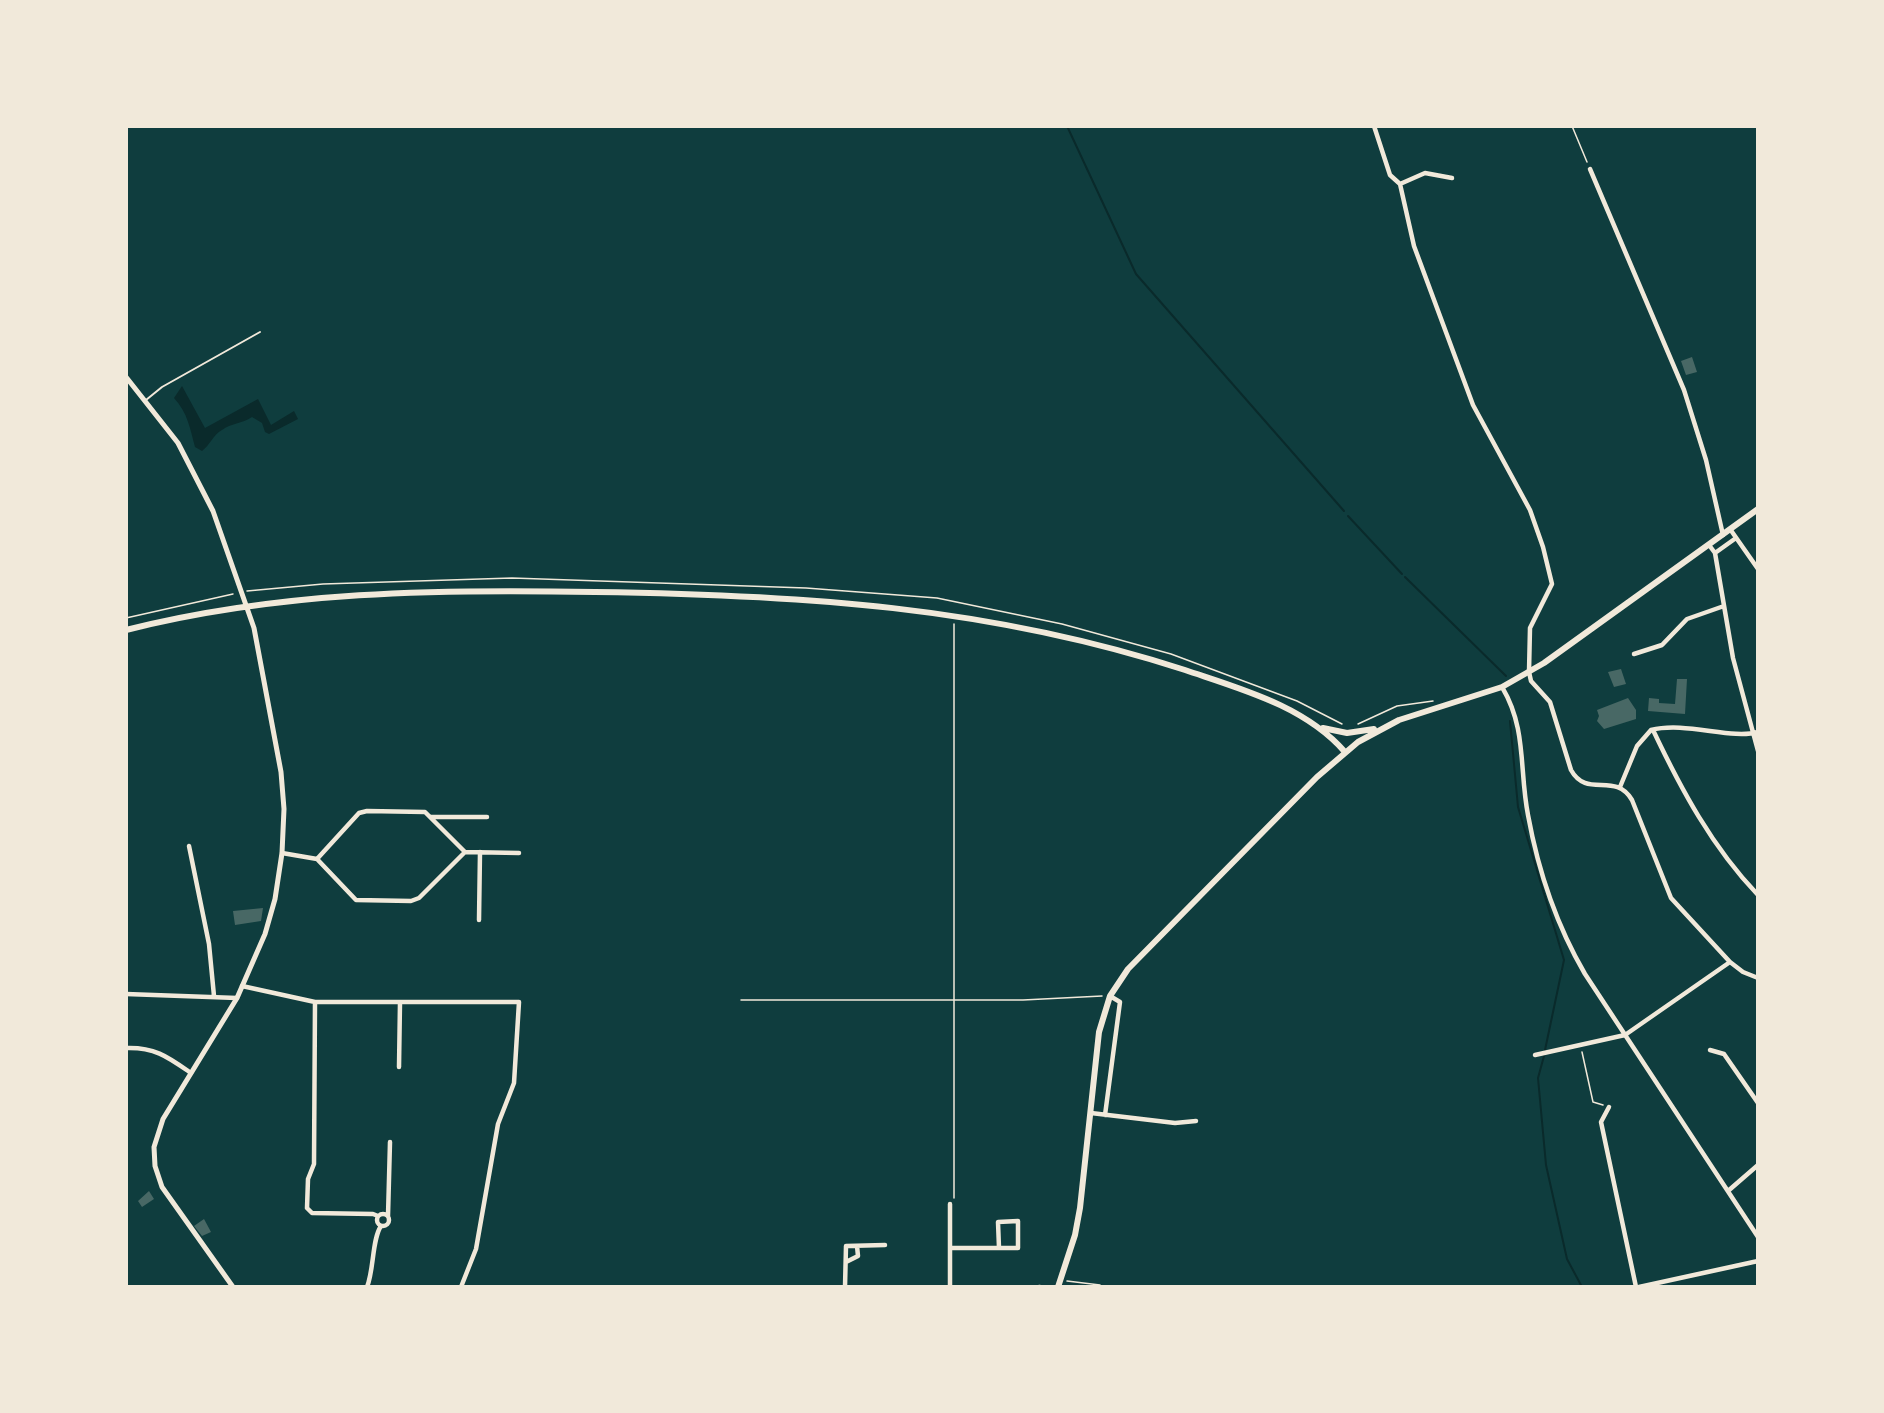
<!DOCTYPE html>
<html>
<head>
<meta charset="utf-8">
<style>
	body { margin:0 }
	#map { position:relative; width:1884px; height:1413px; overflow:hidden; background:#0f3d3e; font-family:"Exo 2",sans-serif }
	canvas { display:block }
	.frame { position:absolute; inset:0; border:128px solid #f1e9da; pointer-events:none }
</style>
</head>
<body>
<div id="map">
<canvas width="1884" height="1413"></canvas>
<div class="frame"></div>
</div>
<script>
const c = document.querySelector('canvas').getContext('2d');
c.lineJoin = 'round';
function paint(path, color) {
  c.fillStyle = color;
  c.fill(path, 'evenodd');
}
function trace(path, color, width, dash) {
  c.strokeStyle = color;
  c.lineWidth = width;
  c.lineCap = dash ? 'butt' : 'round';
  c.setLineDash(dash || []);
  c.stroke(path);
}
const water = new Path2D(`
	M182,386L205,428L258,399L271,425L294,411L298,419L269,434L265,432L262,423L252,417C242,424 231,423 222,430C213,435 210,445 202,451L195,447C190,429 188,413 174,398Z`);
const stream = new Path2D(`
	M1067,126L1136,274L1344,511
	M1348,516L1402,574
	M1405,577L1506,676
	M1510,721L1518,807L1564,960L1545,1050
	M1544,1056L1538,1078L1546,1165L1567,1259L1582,1287`);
const building = new Path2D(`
	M1692,357L1697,372L1686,375L1681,361Z
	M1621,669L1626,684L1614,687L1608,672Z
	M1677,679H1687L1685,714L1648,711L1649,698L1659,699V703L1675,704Z
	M1628,698L1636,710V719L1604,729L1597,721L1599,716L1597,710Z
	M263,908L261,921L235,925L233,911Z
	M149,1191L154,1199L142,1207L138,1201Z
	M204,1219L211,1232L202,1236L194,1226Z`);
const path = new Path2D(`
	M1572,126L1587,162
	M247,591L323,584L512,578L806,588L937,598L1062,624L1171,654L1297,701L1342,724
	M126,618L233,594
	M1358,724L1397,706L1433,701
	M741,1000H1023L1102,996
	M1582,1052L1593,1102L1603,1105
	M954,1198V624
	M1067,1281L1100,1285`);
const service = new Path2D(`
	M146,400L162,387L260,332`);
const minor = new Path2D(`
	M1374,126L1390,175L1400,184L1414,246L1473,405L1530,510L1543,547L1552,584L1530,628L1529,672L1531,681L1550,702L1571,770C1587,799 1615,771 1632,800L1671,898L1730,962L1743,972L1758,978
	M1590,169L1684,390L1706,460L1723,535
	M1400,184L1425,173L1452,178
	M1730,529L1758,569
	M1709,545L1715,553L1733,658L1758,751
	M1715,553L1736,538
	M1634,654L1662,645L1687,619L1724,606
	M1502,687C1527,729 1519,769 1528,815C1538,870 1557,926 1585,974L1758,1237
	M1653,730C1681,789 1712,847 1758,895
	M1620,787L1637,746L1651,730C1686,721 1731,740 1758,732
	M431,817H487
	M189,846L209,944L214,996
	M282,853L317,859L356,900L411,901L419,898L465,852L519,853
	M317,859L359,813L367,811L425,812L465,852
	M479,920L480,852
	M242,986L315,1002H519L514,1083L498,1124L476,1249L461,1287
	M126,994L237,998
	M315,1002L314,1164L308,1179L307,1208L312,1213L373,1214L378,1216
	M126,1048C155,1047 168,1057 191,1073
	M1710,1050L1724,1054L1758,1103
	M1535,1055L1625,1035L1730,962
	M399,1067L400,1002
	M1609,1107L1601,1122L1636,1287
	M1091,1113L1175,1123L1196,1121
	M1105,1115L1120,1002L1110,996
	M1728,1191L1758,1165
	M950,1204V1287
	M377 1220a6 6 0 1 1 12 0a6 6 0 1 1-12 0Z
	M388,1216L390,1142
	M950,1248H999L998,1222L1018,1221V1248H999
	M846,1262L858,1256L857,1246
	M367,1287C374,1270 372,1239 381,1226
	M845,1287L846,1246L885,1245
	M1039,1287H1040
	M1639,1287L1758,1261`);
const tertiary = new Path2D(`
	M126,377L178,443L213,511L254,628L281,772L284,809L282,853L275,899L265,934L237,998L163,1119L154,1147L155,1166L162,1187L233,1287`);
const secondary = new Path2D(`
	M126,630C280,591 437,589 595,592C800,595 988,606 1185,670C1241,689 1305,706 1345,752
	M1323,728L1347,733L1374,729
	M1058,1287L1075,1235L1080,1208L1099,1032L1110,996L1128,969L1317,777L1358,742L1399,720L1502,687L1544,663L1758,509`);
paint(water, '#0a2a2b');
trace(stream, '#0a2a2b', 2);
paint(building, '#486865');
trace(path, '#f1e9da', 1.5);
trace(service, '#f1e9da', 2);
trace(minor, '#f1e9da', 4.5);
trace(tertiary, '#f1e9da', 5);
trace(secondary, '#f1e9da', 6);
</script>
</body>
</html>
